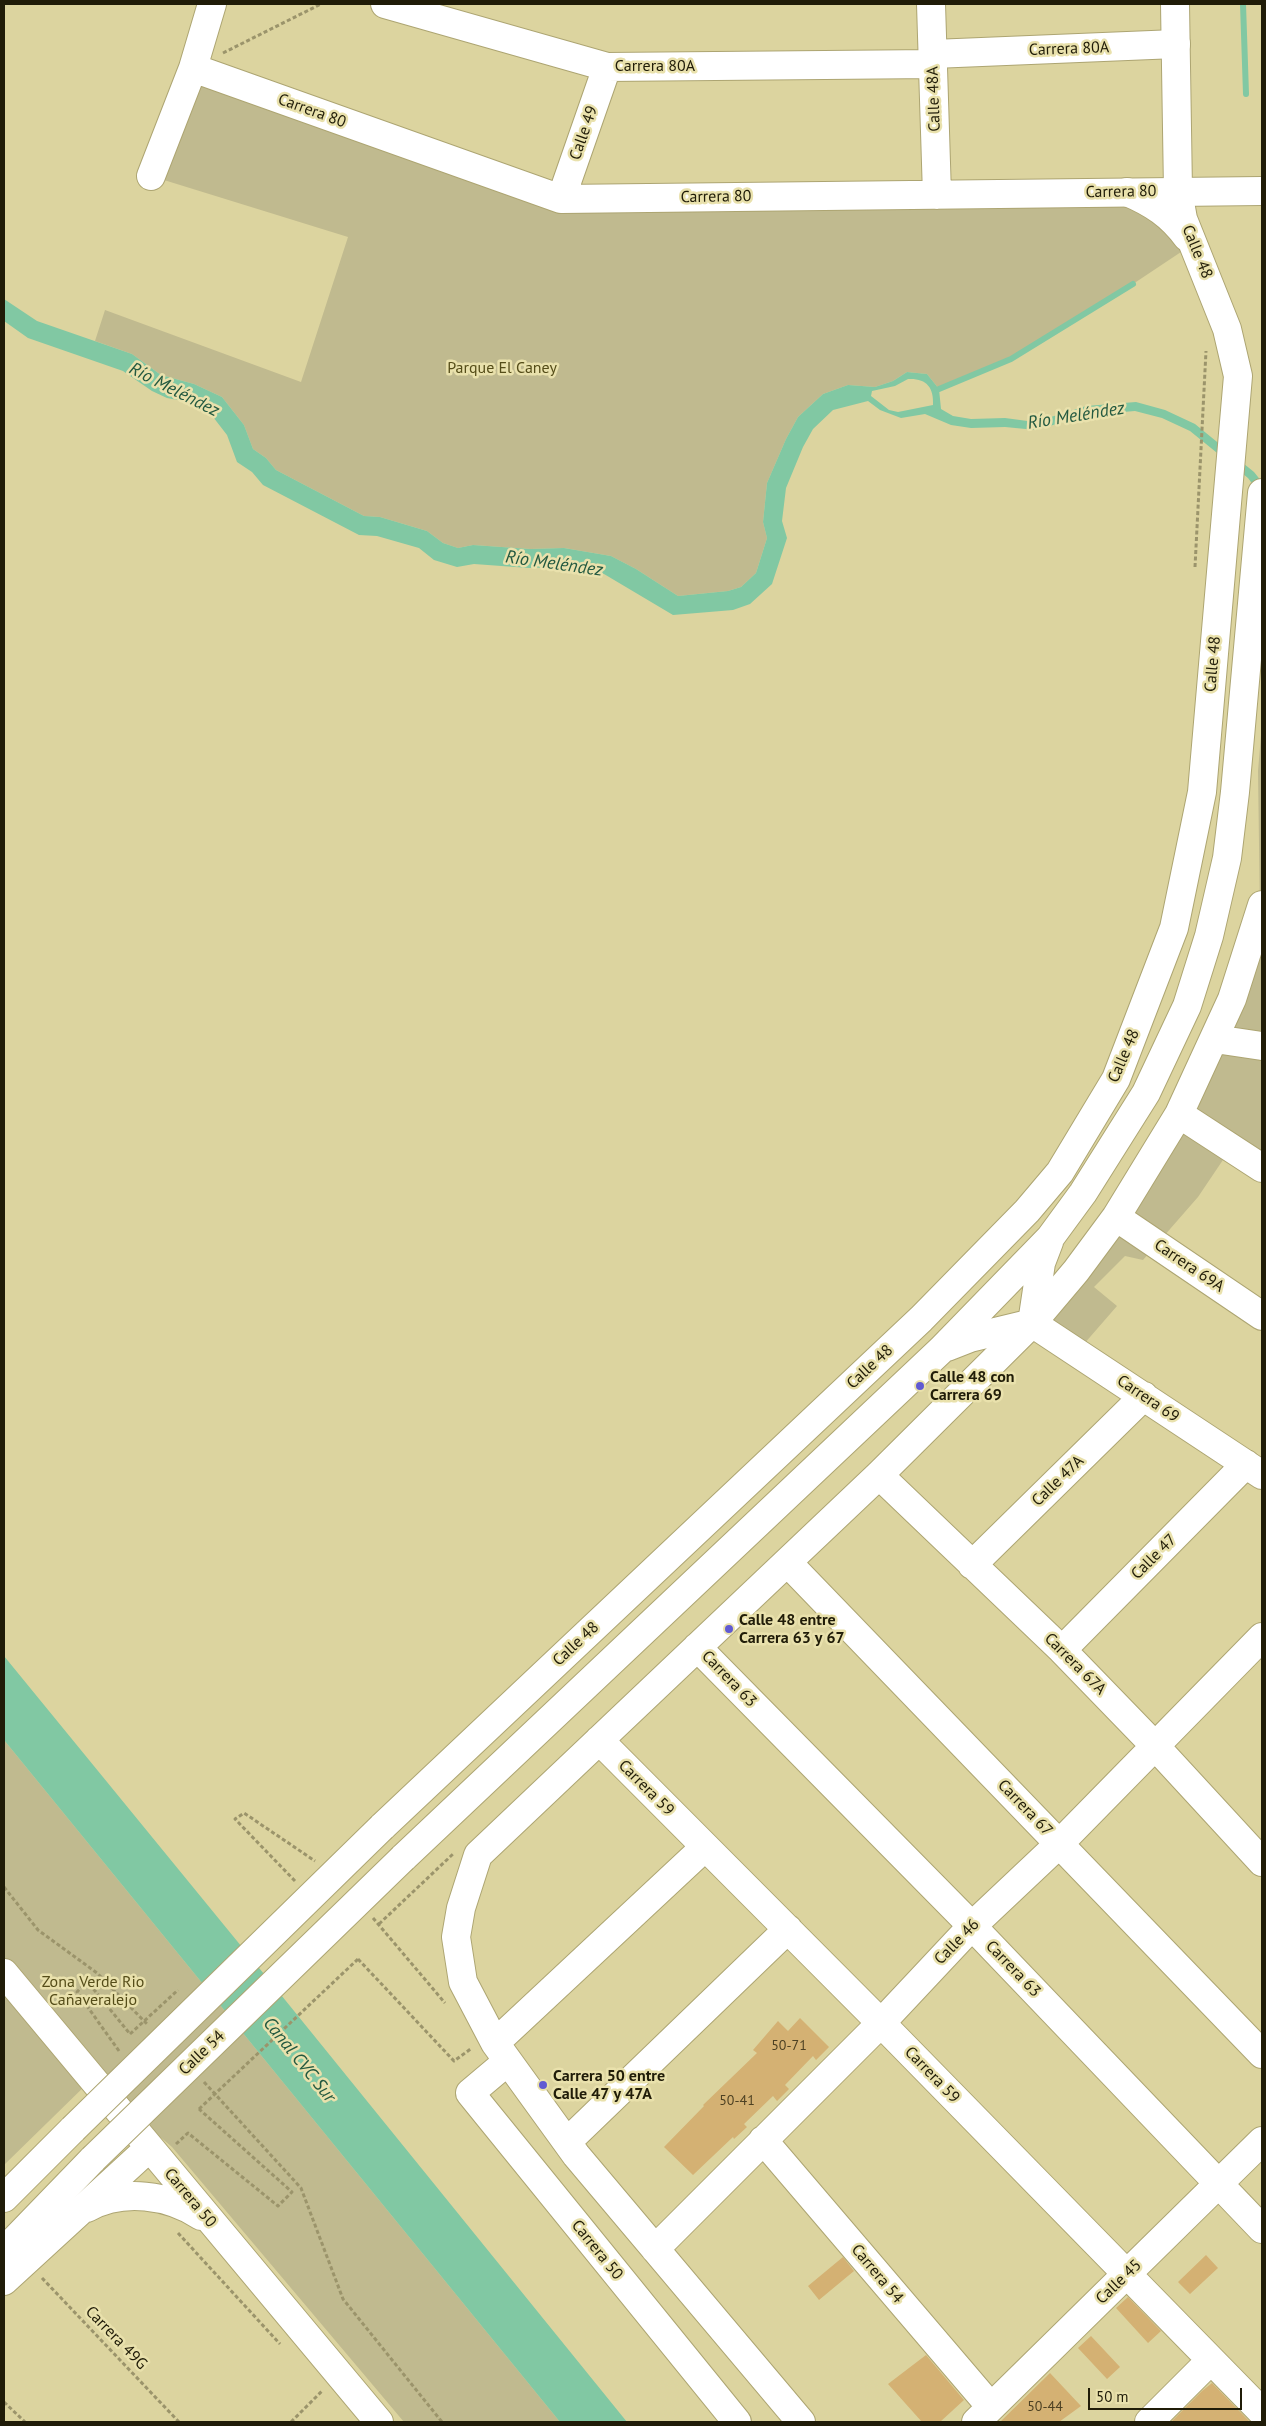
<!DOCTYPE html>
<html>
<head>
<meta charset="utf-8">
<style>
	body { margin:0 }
	#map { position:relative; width:1266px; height:2426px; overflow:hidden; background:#dcd49f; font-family:"PT Sans",sans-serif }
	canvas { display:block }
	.frame { position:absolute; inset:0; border:5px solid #201c08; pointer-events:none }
	.scale { position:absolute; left:1088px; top:2388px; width:154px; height:22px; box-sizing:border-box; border:2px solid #201c08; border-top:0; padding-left:6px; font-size:15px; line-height:18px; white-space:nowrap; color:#201c08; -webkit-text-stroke:4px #e9e1ac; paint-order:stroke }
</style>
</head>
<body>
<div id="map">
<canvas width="1266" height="2426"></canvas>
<div class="frame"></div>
<div class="scale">50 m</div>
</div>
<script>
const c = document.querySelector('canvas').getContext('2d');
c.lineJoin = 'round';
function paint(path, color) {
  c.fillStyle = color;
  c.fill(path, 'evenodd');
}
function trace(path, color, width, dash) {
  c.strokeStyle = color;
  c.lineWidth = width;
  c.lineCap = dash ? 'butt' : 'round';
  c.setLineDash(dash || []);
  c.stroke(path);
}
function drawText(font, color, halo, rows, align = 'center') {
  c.font = font + ' "PT Sans",sans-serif';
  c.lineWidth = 5;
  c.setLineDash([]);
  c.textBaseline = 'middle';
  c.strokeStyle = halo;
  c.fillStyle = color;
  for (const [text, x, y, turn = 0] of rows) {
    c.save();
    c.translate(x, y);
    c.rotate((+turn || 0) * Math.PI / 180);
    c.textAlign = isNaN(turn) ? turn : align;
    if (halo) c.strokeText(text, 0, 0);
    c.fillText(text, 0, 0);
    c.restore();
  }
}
const green = new Path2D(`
	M193,68L561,199L1127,192L1193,244L1133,284L1011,359L939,389L927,374L907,372L893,381L875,387L848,385L823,394L798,417L786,439L767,483L763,522L767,538L756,573L741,587L728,591L678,596L636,569L611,556L564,548L530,549L473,545L458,548L443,543L427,531L380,517L364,516L276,470L266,458L253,449L244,425L222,397L194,384L161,375L132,354L95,341L105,310L301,382L348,237L151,176Z
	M1262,723V1168L1231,1148L1198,1197L1143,1260L1125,1256L1094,1287L1117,1306L1077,1352L1032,1323L1116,1217L1260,917L1258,771Z
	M4,1740L560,2422H404L172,2147L92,2079L4,2165Z`);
const water = new Path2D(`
	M4,299L37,321L132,354L161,375L194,384L222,397L244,425L253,449L266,458L276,470L364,516L380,517L427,531L443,543L458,548L473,545L530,549L564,548L611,556L636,569L678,596L728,591L741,587L756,573L767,538L763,522L767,483L786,439L798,417L823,394L848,385L875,387L893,381L907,372L927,374L939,389L941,409L953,416L971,419L1005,418L1035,422L1086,406L1136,402L1165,410L1195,424L1254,472L1262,482L1260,494L1248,478L1190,431L1162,418L1135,411L1087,415L1036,430L1005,427L971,428L951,425L925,414L901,418L880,410L868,401L833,410L813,429L803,447L786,488L782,521L787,538L772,584L750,604L733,610L673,615L604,574L563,567L529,568L474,564L457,567L434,560L419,548L377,536L359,535L263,485L252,472L237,462L227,435L210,413L188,402L167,398L152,391L123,371L28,338L4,321ZM908,379C926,378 934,387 933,405L898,412L889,410L871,396L872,391L895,386Z
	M4,1656L273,1985L627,2422H560L4,1740Z`);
const stream = new Path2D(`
	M1243,4L1246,94
	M939,389L1011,359L1133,284`);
const building = new Path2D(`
	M800,2018L829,2047L816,2060L813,2056L785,2085L789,2089L777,2101L773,2096L744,2124L747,2127L734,2139L733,2137L693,2175L664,2147L704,2106L703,2105L757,2053L753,2050L778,2021L788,2031Z
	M1206,2255L1218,2268L1190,2294L1178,2282Z
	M843,2257L854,2271L819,2300L808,2286Z
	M1128,2297L1161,2331L1148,2343L1116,2308Z
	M1091,2336L1120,2367L1107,2379L1078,2348Z
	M926,2355L964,2400L940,2422H922L888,2384Z
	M1050,2373L1081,2406L1059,2422H1000Z
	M1212,2383L1250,2422H1171L1202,2391Z`);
const path = new Path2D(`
	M223,53L321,4
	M1195,567L1206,351
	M295,1881L235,1819L244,1813L315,1861
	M4,1887L38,1930L97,1973L147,2024
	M373,1918L445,2003
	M379,1924L453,1854
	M358,1959L454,2061L472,2048
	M119,2051L77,1992L87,1981L130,2034
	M204,2082L301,2188L343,2299L442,2422
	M176,2144L188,2133L278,2206L292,2192L199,2109
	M178,2233L280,2344
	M42,2278L179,2422
	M4,2402L25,2422
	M291,2422L322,2391`);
const minor = new Path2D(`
	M385,4L607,67L933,64
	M931,4L937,195
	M933,54L1176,44
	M193,68L561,199L1262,191
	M151,176L193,68L212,4
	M561,199L607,67
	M1215,1039L1262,1046
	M1179,1114L1262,1168
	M1116,1217L1262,1316
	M1032,1323L1262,1475
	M879,1475L1062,1650L1156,1747L1262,1862
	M787,1562L1262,2054
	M972,1565L1144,1396
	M697,1647L972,1926L1262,2229
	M1062,1650L1246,1464
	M599,1740L881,2023L1262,2412
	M4,1973L379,2422
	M495,2043L705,1847
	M508,2061L470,2093L737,2422
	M763,2140L991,2407
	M567,2142L788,1929
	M87,2208C123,2188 169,2195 201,2216
	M655,2249L881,2023L972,1926L1059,1844L1262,1637
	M4,2281L149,2148
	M801,2422L576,2155L495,2043L463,1982L456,1937L461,1908L478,1855L879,1475L1032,1323L1076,1271L1116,1217L1179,1114L1232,999L1262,905
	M976,2422L1262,2141
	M1149,2422L1211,2360`);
const major = new Path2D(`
	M1127,192C1153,203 1171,215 1187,237
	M947,1347L970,1338L1032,1323L1041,1263L1049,1242
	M382,1827L921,1319L1027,1211L1060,1172L1116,1079L1174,928L1202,792L1238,376L1227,329L1183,219L1178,191L1175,4
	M403,1858L941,1350L1050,1238L1083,1193L1146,1093L1187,1006L1209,936L1227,858L1235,792L1262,493
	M4,2198L73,2129
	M4,2251L93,2159`);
const pathBridge = new Path2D(`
	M130,2034L178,1990
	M199,2109L358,1959`);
const majorBridge = new Path2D(`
	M73,2129L382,1827
	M93,2159L403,1858`);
const markers = [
	[920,1386,5,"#605ad2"],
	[729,1629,5,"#605ad2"],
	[543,2085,5,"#605ad2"]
];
const numberNames = [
	["50-71",789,2046],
	["50-41",737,2101],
	["50-44",1045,2407]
];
const streetNames = [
	["Carrera 80A",1069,49,-2],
	["Carrera 80A",655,66],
	["Calle 48A",934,99,-92],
	["Carrera 80",312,111,20],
	["Calle 49",584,133,-71],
	["Carrera 80",1121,192,-1],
	["Carrera 80",716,197,-1],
	["Calle 48",1197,252,68],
	["Calle 48",1213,664,-85],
	["Calle 48",1124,1056,-67],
	["Carrera 69A",1189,1266,34],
	["Calle 48",870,1367,-43],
	["Carrera 69",1148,1399,34],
	["Calle 47A",1058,1481,-44],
	["Calle 47",1154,1557,-45],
	["Calle 48",576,1644,-43],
	["Carrera 67A",1075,1664,45],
	["Carrera 63",729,1679,46],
	["Carrera 59",646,1788,45],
	["Carrera 67",1025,1808,46],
	["Calle 46",957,1942,-46],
	["Carrera 63",1013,1969,46],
	["Calle 54",202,2053,-44],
	["Carrera 59",932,2075,46],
	["Carrera 50",190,2198,50],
	["Carrera 50",597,2250,51],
	["Carrera 54",877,2274,50],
	["Calle 45",1119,2282,-44],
	["Carrera 49G",116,2338,46]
];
const parkNames = [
	["Parque El Caney",502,368],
	["Zona Verde Rio",93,1982],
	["Cañaveralejo",93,2000]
];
const poiNames = [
	["Calle 48 con",930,1377],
	["Carrera 69",930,1395],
	["Calle 48 entre",739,1620],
	["Carrera 63 y 67",739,1638],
	["Carrera 50 entre",553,2076],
	["Calle 47 y 47A",553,2094]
];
const waterNames = [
	["Río Meléndez",174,390,27],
	["Río Meléndez",1076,416,-9],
	["Río Meléndez",554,564,8],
	["Canal CVC Sur",299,2060,51]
];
paint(green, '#c0ba8f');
paint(water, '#81c8a3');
trace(stream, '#81c8a3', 6);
paint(building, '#d4b173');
trace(minor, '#ada572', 30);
trace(major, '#ada572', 30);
trace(path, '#9b946b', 3, [4, 2.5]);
trace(minor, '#fff', 28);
trace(major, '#fff', 28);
trace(majorBridge, '#ada572', 30, []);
trace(pathBridge, '#9b946b', 3, [4, 2.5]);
trace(majorBridge, '#fff', 28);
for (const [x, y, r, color] of markers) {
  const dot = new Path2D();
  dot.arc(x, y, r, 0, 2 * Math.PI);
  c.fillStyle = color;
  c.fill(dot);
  trace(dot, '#e9e1ac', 2);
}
drawText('14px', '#4d4123', null, numberNames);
drawText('16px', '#201c08', '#e9e1ac', streetNames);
drawText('16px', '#554d19', '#e9e1ac', parkNames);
drawText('bold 16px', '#201c08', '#e9e1ac', poiNames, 'left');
drawText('italic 18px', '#235940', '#e9e1ac', waterNames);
</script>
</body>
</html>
